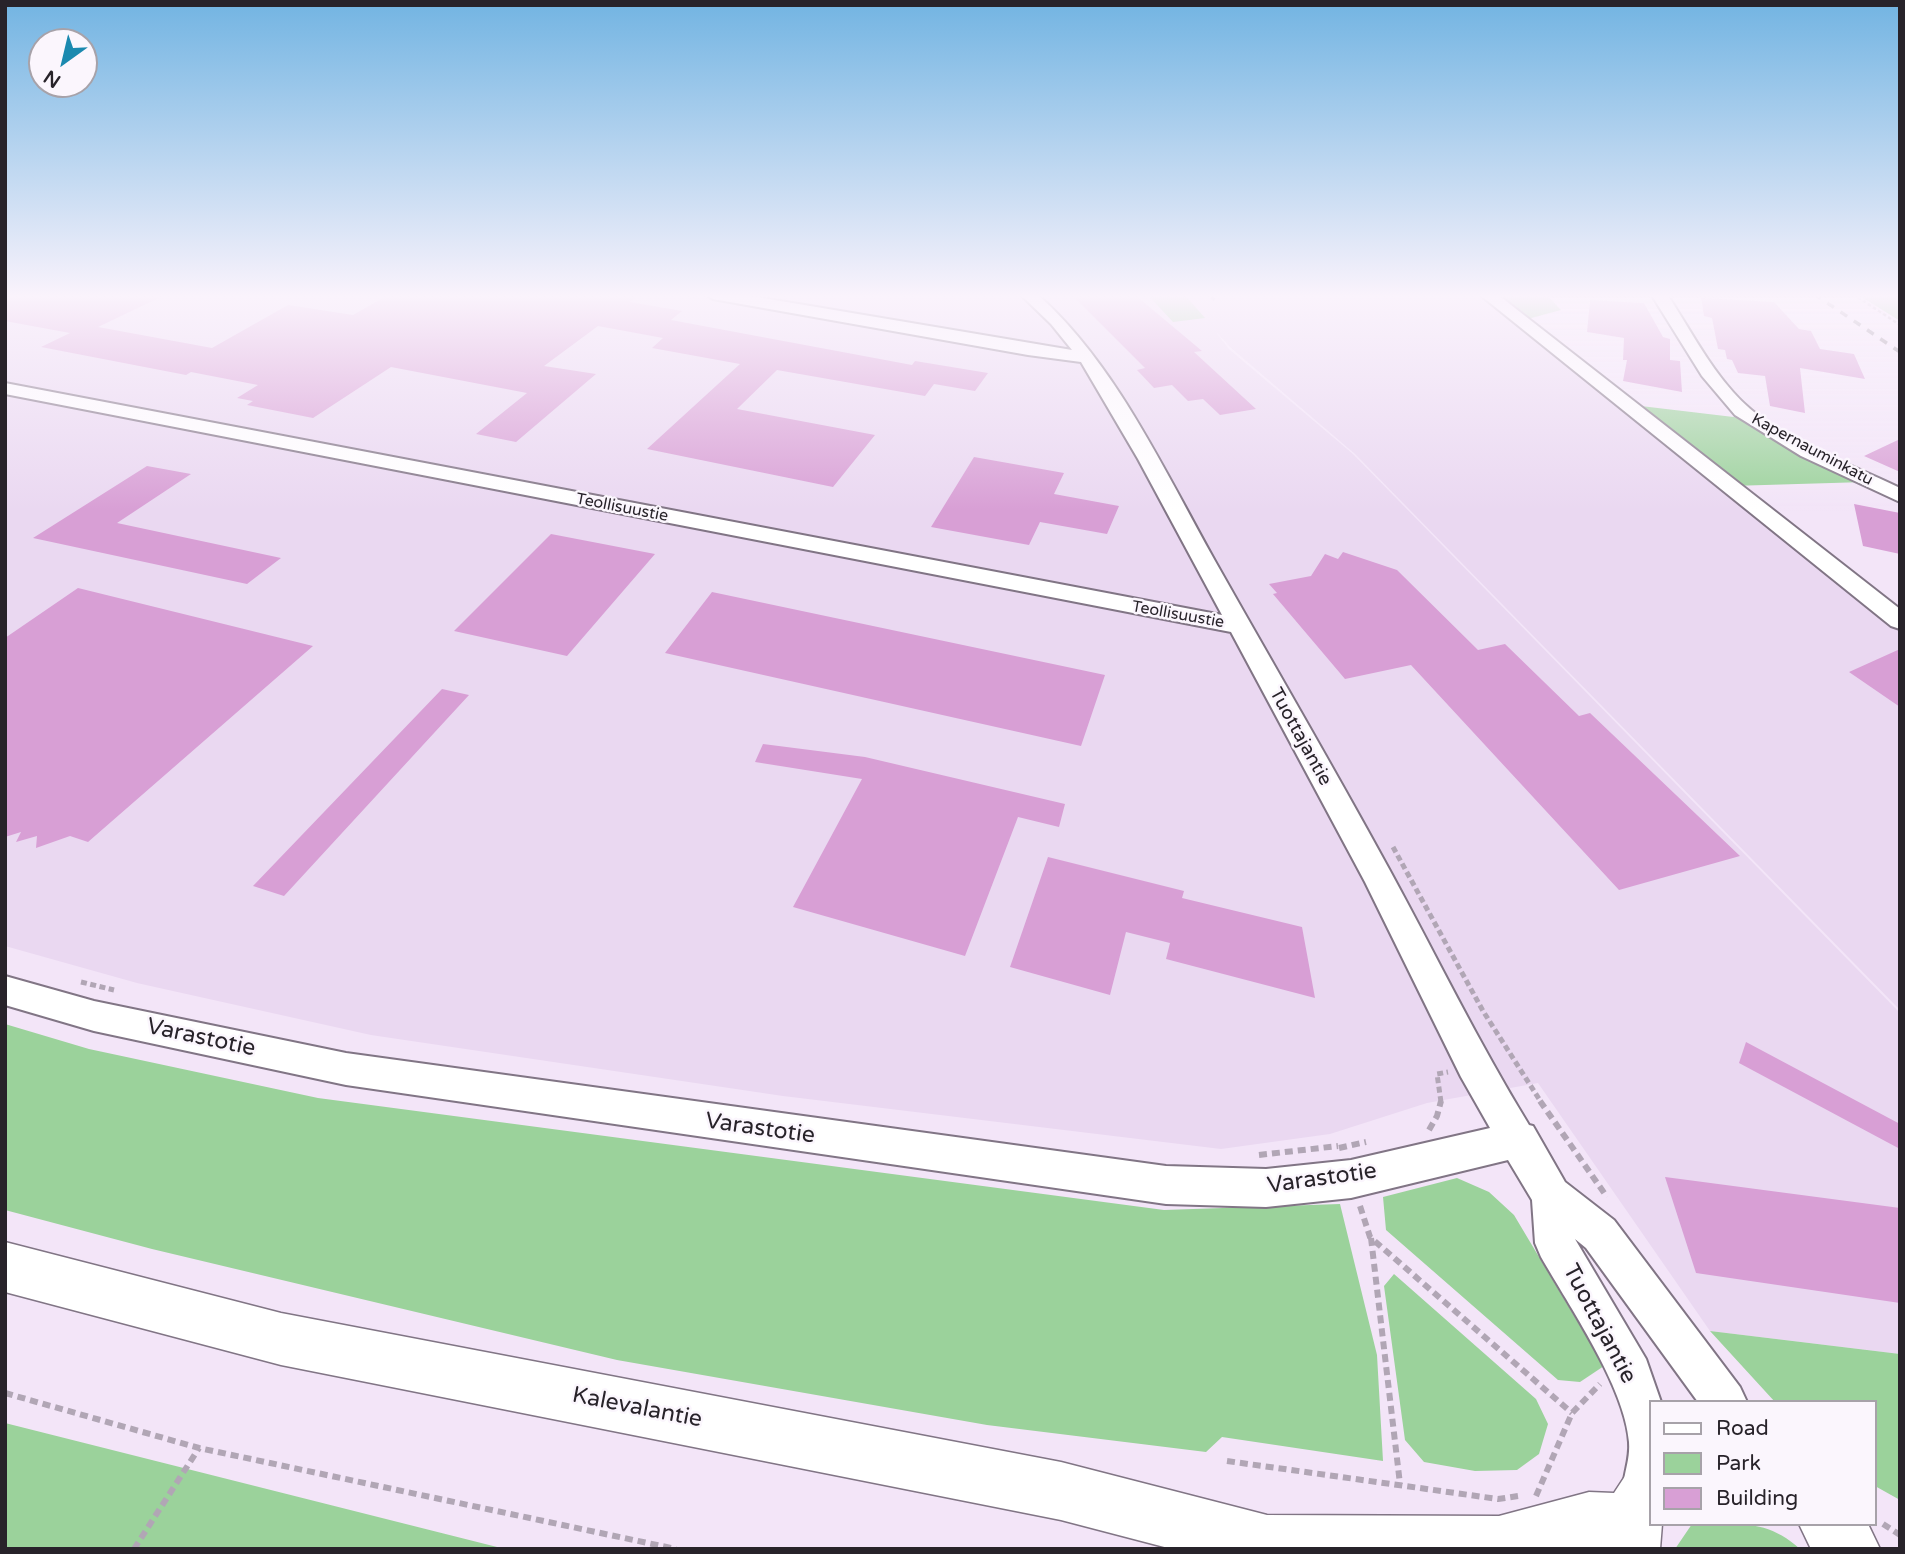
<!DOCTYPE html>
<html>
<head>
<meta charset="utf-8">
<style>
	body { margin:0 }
	#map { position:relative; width:1905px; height:1554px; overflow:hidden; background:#f3e5f8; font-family:"Varela Round",sans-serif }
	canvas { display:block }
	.frame { position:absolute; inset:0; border:7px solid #28232a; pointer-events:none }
	.legend { position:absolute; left:1649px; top:1400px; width:228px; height:126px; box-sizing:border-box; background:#fbf6fd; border:2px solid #a7a2a9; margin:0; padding:9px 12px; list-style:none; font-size:21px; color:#28232a }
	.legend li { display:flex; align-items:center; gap:14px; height:35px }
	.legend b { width:35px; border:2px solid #a7a2a9 }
	.north { position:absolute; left:28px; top:28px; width:70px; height:70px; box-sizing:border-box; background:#fbf6fd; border:2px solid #a7a2a9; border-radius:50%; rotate:214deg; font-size:19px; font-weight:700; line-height:28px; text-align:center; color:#28232a }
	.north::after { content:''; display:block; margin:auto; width:24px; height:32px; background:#1b89af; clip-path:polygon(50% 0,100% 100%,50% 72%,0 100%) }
</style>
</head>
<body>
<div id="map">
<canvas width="1905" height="1554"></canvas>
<div class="frame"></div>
<ul class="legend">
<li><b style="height:9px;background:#fff"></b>Road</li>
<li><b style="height:19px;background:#9bd29b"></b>Park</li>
<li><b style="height:19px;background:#d89fd5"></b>Building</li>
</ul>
<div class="north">N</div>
</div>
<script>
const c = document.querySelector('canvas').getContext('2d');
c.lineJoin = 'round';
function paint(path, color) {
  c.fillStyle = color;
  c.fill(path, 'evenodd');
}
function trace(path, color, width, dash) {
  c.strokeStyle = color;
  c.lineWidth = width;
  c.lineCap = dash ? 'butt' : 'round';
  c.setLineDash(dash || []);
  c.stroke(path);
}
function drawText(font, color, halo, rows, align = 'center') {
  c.font = font + ' "Varela Round",sans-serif';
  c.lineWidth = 5;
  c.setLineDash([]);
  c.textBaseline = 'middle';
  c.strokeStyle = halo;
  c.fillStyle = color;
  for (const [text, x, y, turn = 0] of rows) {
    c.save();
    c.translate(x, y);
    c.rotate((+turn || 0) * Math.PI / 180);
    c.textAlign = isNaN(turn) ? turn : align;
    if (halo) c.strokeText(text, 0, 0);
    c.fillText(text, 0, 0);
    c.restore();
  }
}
const built = new Path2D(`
	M5,294H1492L1624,404L1900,614V1010L1355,454L1231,348L1216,332L1229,349L1353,454L1900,1013V1354L1710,1331L1538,1083L1427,1103L1330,1134L1221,1149L783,1096L371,1035L137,983L5,946Z`);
const green = new Path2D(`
	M1147,294H1184L1205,318L1173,322Z
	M1492,294H1546L1561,310L1524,320Z
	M1857,294L1900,296V321Z
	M1624,404L1742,418L1865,482L1731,486Z
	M5,1024L89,1049L318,1098L1164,1210L1340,1204L1377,1355L1383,1461L1222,1437L1206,1452L987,1425L617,1360L152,1249L5,1210Z
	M1457,1178L1489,1192L1514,1215L1604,1366L1580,1382L1558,1380L1386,1230L1383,1197Z
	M1394,1274L1536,1399L1548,1424L1539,1454L1517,1470L1475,1471L1424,1462L1405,1440L1384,1286Z
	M1710,1331L1900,1354V1500L1875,1486V1402H1775Z
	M5,1423L505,1549H5Z
	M1692,1524C1735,1524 1766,1518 1800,1549H1675Z`);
const building = new Path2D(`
	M5,294H167L98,327L212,348L288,305L353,315L390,294H641L630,302L682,311L671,320L912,365L915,361L988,373L975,391L934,384L925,396L777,370L737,409L875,435L833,487L647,449L740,364L652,348L663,338L598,326L544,366L596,374L516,442L476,434L527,393L391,367L313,418L247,405L253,401L237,398L258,385L191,372L186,375L41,347L70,333L5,321Z
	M1071,294H1134L1202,351L1194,352L1256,409L1220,415L1203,399L1188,401L1172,385L1154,388L1137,370L1145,368Z
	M1701,298L1774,302L1799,329L1811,331L1820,349L1854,354L1865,379L1800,368L1805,413L1770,406L1765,376L1738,373L1732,360L1727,359L1725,350L1718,349L1712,318L1704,316Z
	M1590,300L1644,303L1663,337L1670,339V360L1680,361L1682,392L1623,381L1627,360H1623L1624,338L1587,332Z
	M1900,439V472L1864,456Z
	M974,457L1064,473L1054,494L1119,506L1107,534L1040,522L1029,545L931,527Z
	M147,466L191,474L117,523L281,558L247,584L33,538Z
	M1854,504L1900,513V554L1863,546Z
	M551,534L655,554L567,656L454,631Z
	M1343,552L1397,570L1478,650L1505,644L1579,716L1590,713L1740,856L1619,890L1411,665L1345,679L1273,594L1277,593L1269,584L1311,576L1325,554L1338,559Z
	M78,588L313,646L88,842L70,836L36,848L37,836L16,842L21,832L5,837V638Z
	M712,592L1105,675L1081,746L665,653Z
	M1900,649V707L1849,672Z
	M442,689L469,695L284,896L253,886Z
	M763,744L865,757L1065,804L1059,827L1018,817L965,956L793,907L862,779L755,762Z
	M1048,857L1184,891L1182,898L1302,927L1315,998L1166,959L1170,943L1126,932L1110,995L1010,967Z
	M1746,1042L1900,1124V1149L1739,1063Z
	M1665,1177L1900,1208V1303L1696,1273Z`);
const pathFar2 = new Path2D(`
	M680,294L696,297
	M1853,294L1900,325`);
const pathFar1 = new Path2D(`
	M1393,847L1483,1011L1541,1102
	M81,982L114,990
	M1441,1102L1437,1074L1448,1072`);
const path = new Path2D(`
	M1540,1101L1607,1197
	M1429,1130L1437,1116L1441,1101
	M1339,1148L1366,1142
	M1259,1155L1338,1146
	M1360,1206L1370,1237L1572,1413
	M1371,1238L1400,1484
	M5,1393L199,1448L676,1549
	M1227,1461L1498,1499L1518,1496
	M1536,1496L1572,1413L1600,1384
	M1883,1524L1900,1535
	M134,1549L199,1448`);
const minor = new Path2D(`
	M705,294H739L1072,350L1051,324L1020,294H1037C1115,363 1164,470 1215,561C1273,664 1333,766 1389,869C1436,955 1478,1042 1529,1125L1533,1126L1565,1182L1614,1220L1740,1387L1747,1402H1698L1586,1248L1575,1239L1646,1359L1661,1402H1651V1514L1644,1517L1628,1510C1616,1483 1631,1468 1629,1442C1625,1387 1569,1306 1541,1257L1535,1243L1532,1200L1508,1160L1351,1198L1266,1207L1166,1204L346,1085L94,1031L5,1005V976L94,1001L346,1053L1166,1166L1266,1169L1351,1160L1490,1128L1461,1077L1365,882L1231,632L5,394V383L1222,615L1138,459L1081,362L1028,355L713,299Z
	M1479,294H1497L1900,609V629L1891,626Z
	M1651,294H1667C1688,326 1707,363 1733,392C1774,439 1845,461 1900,488V502L1801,456L1735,415L1702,376Z`);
const major = new Path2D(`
	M5,1242L281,1313L1061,1462L1267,1515L1499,1516L1589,1492L1614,1493L1631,1467L1651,1458V1524H1662L1660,1549H1172L1061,1520L281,1365L5,1292Z
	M1799,1524H1868L1880,1549H1811Z`);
const rail = new Path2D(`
	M1209,294L1220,305
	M1814,294L1900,352`);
const farStreetnames = [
	["Kapernauminkatu",1812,450,28],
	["Teollisuustie",622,508,11],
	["Teollisuustie",1178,615,10]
];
const streetNames = [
	["Tuottajantie",1300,737,61]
];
const nearStreetnames = [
	["Varastotie",201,1038,12],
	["Varastotie",760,1129,8],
	["Varastotie",1322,1179,-8],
	["Tuottajantie",1599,1324,62],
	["Kalevalantie",637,1408,11]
];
paint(built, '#ead8f1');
paint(green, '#9bd29b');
paint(building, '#d89fd5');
trace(minor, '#817585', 4);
trace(major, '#817585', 3);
trace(pathFar2, '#b1a6b5', 2.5, [3.5, 2.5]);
trace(pathFar1, '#b1a6b5', 5, [6, 3.5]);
trace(path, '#b1a6b5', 6, [8, 5]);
paint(minor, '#fff');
paint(major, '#fff');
trace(rail, '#827986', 3.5, [8, 8]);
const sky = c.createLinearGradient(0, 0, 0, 511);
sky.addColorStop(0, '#72b4e2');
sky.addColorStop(0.58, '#faf3fc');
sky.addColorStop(1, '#faf3fc00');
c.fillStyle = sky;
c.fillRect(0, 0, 1905, 511);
drawText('16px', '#28232a', '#fbf6fd', farStreetnames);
drawText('19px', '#28232a', '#fbf6fd', streetNames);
drawText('23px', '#28232a', '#fbf6fd', nearStreetnames);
</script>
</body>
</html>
